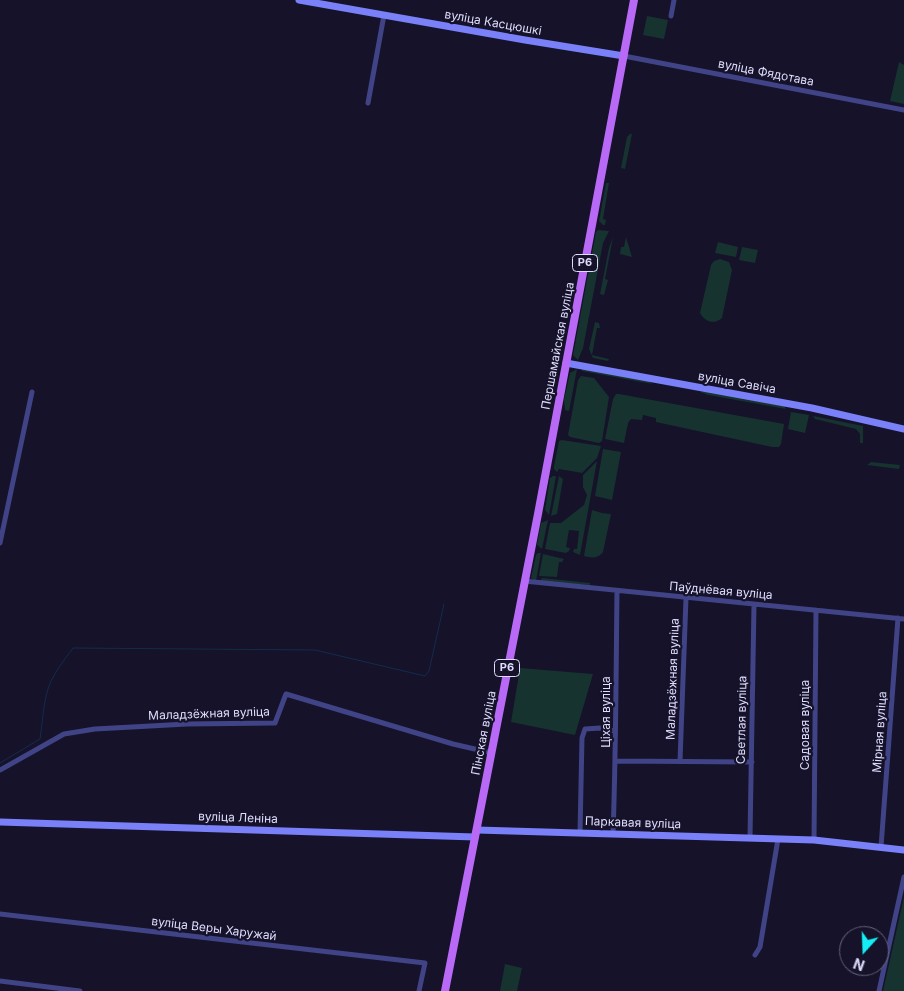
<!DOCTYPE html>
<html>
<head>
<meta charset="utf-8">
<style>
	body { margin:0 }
	#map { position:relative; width:904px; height:991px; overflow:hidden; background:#15122a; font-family:Inter,sans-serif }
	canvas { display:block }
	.north { position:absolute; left:839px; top:926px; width:50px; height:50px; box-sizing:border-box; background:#15122a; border:1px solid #65637e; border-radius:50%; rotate:200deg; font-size:14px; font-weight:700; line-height:20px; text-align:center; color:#deddfd }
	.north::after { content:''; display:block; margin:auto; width:18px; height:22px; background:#13edf3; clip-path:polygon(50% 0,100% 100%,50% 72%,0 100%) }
</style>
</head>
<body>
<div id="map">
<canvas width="904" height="991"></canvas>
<div class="north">N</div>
</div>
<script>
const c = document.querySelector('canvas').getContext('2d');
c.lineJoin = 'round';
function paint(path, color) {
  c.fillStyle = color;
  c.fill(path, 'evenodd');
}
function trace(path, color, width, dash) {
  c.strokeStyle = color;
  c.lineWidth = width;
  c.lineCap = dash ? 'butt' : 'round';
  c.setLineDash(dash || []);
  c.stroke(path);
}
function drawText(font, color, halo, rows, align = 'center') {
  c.font = font + ' Inter,sans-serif';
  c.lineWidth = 4.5;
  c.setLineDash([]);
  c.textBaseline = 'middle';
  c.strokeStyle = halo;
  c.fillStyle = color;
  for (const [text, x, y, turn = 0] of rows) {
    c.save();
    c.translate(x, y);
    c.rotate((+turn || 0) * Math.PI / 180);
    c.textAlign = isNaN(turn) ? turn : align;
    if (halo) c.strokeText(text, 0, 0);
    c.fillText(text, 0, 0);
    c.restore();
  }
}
const green = new Path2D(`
	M647,16L668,20L664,39L643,35Z
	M899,62L904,65V104L890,101Z
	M630,134H632L625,169L621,168L627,137Z
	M606,183H609L603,219L606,220L605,225H603L599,221Z
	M598,230L609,231L603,243L583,348L578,360L573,355L596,232Z
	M613,237L605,279L608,280L604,295L600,294L609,248Z
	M626,237L632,257L620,254L621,247H624Z
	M718,242L738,247L736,257L715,253Z
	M742,247L758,250L755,263L739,260Z
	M720,259L729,262L732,270L722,318C714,325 705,322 700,313L711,265L714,261Z
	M595,322L599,323L600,328H597L592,355L609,359L608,361L593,358L589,349Z
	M577,369L569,411L565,410L564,400L570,373Z
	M582,369L648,380L652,384L582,371Z
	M581,376L594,378L609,397L602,441L599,443L570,437L568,435L578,380Z
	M704,391L784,406L786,409L708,395L700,392Z
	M616,394H619L784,424L781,444L779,447H772L656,422V418L643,415L642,420L631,419L628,423L624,443L605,439L613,399Z
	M791,412L809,415L805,433L788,429Z
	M813,416L863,426V443H860V434L856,429L815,419Z
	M562,440L601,446L597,458L582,473L559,469L557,472L554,469V466L559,441Z
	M603,449L621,452L612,500L595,496Z
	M597,461L580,555L573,552L574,549H577L579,531L569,530L566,547L570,548L569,551L566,553L545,549L550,523H561L584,505L587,495L583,487V475Z
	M871,462L900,465L899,469L867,465Z
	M553,476H556L549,515L545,510L550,478Z
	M559,476L563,479L557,514L551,516Z
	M592,510L602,513L611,514L603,552C598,559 591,558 584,556Z
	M548,520L542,549L537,545L541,523Z
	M538,553H541L536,581L531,578L536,555Z
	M543,554L564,559L562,562H559L557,577L539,576Z
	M542,578L590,583V585L539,582Z
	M520,668L593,674L575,735L511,722Z
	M904,897V991H883Z
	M505,964L522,968L517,991H500Z`);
const stream = new Path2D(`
	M0,763L40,739C43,720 43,699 51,681C57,669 65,659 73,648L315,650L425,676L429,671L444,604`);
const street = new Path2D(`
	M671,16L674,0
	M624,56L904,110
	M368,103L384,15
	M0,543L32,392
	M524,581L904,619
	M616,761L752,762
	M680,761L686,598
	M0,770L64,734L95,729L187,724L275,723L286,694L453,744L492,753
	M580,833L582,738L585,729L600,728L615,731
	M613,834C616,753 616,672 617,591
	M750,837L754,604
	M814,840L816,610
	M881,847L898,618
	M0,914L425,963L419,991
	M755,955L760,947L778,839
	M0,981L80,991
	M879,991L904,877`);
const secondary = new Path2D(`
	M299,0L525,40L624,56
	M566,363L812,408L904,429
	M0,822L475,837
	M477,830L814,840L904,850`);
const primary = new Path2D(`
	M445,991L538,514L634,0`);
const shields = [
	[585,263,25],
	[507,668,25]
];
const shieldNames = [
	["Р6",585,263],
	["Р6",507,668]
];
const streetNames = [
	["вуліца Касцюшкі",493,23,10],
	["вуліца Фядотава",766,73,11],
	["Першамайская вуліца",558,346,-79],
	["вуліца Савіча",737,383,10],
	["Паўднёвая вуліца",721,591,5],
	["Маладзёжная вуліца",673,679,-88],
	["Ціхая вуліца",606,712,-90],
	["Маладзёжная вуліца",209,714,-2],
	["Светлая вуліца",742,720,-89],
	["Садовая вуліца",805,725,-90],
	["Мірная вуліца",880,732,-86],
	["Пінская вуліца",484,733,-79],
	["вуліца Леніна",238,818,2],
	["Паркавая вуліца",633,823,2],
	["вуліца Веры Харужай",214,929,7]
];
paint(green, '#163330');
trace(stream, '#122d4e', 1);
trace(street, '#404386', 5);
trace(secondary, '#7980f8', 7);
trace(primary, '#b86af7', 8);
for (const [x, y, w] of shields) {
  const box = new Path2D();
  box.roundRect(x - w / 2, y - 8.5, w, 17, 4);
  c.fillStyle = '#15122a';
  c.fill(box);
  trace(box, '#deddfd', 1);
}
drawText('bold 11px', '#deddfd', null, shieldNames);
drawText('12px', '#deddfd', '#15122a', streetNames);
</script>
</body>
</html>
